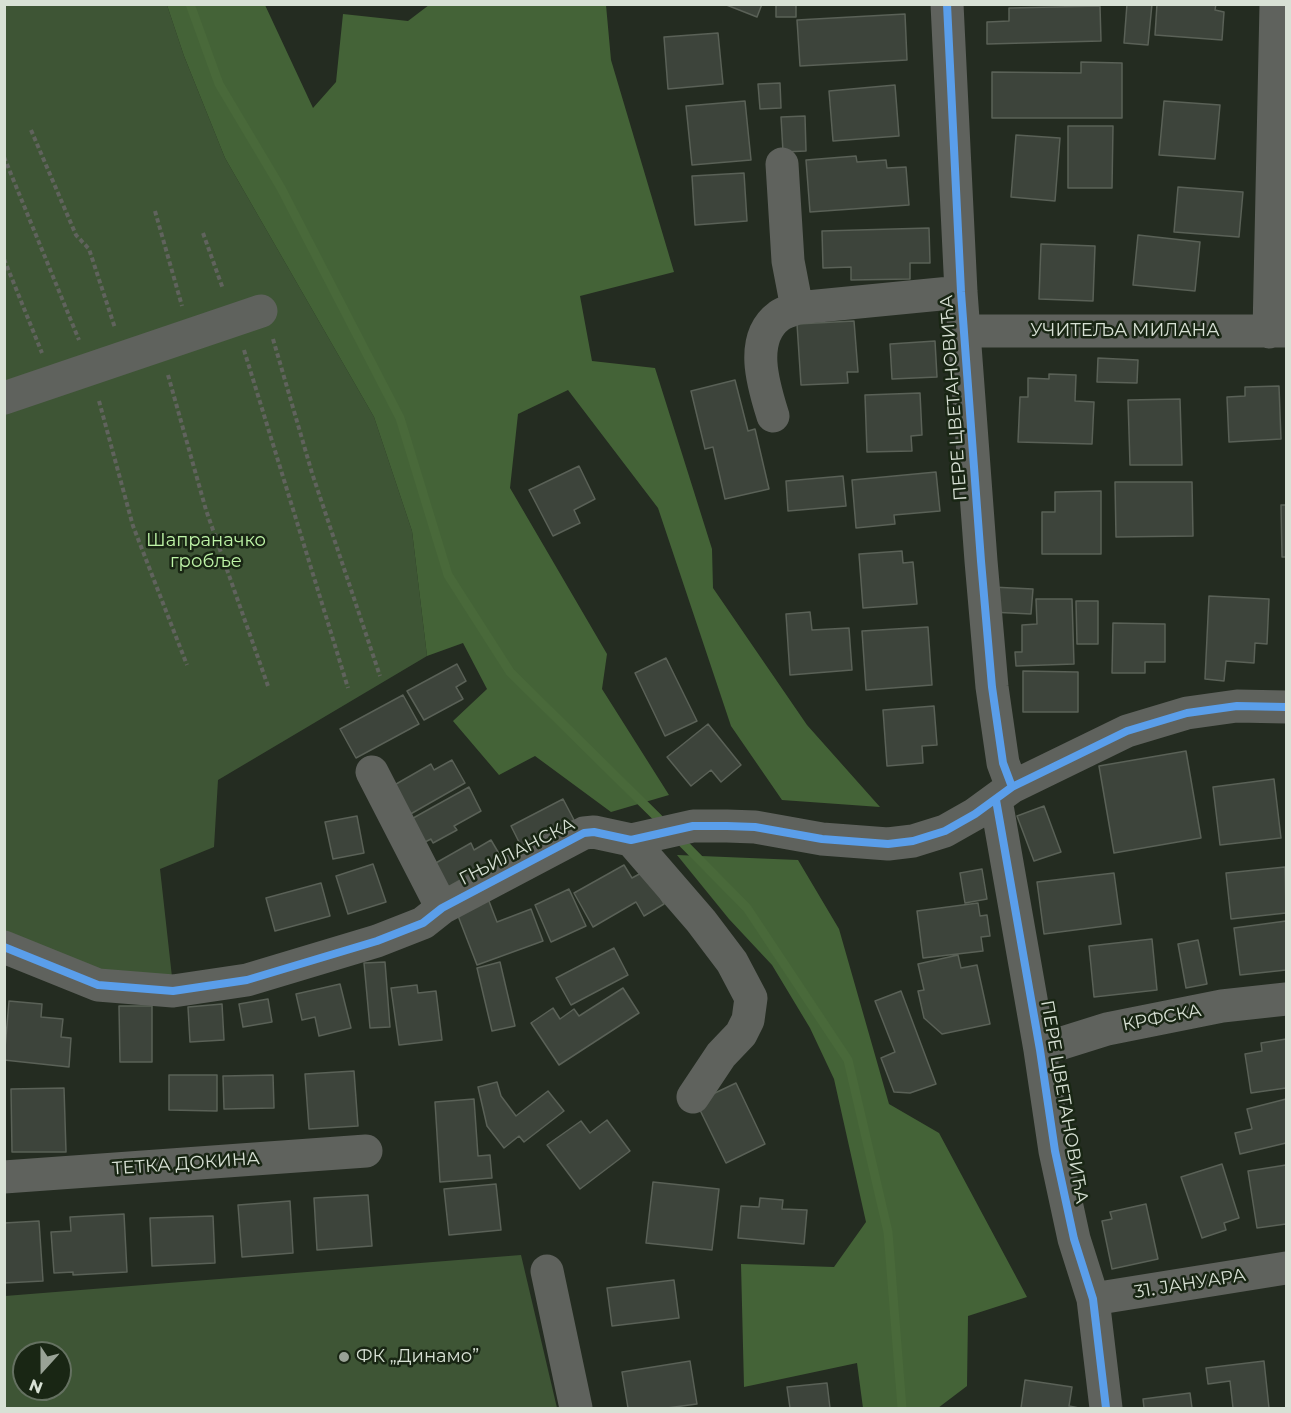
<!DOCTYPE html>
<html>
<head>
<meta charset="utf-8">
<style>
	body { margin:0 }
	#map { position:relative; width:1291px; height:1413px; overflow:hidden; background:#242c21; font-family:Montserrat,sans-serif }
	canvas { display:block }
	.frame { position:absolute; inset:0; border:6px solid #d8e1d5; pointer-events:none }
	.north { position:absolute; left:12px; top:1341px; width:60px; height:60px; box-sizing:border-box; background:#192614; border:2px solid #657161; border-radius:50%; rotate:201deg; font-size:16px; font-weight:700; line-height:24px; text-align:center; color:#d8e1d5 }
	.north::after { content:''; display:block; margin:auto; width:21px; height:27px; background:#99a296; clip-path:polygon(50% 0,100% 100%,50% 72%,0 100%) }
</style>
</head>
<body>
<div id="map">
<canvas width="1291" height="1413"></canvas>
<div class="frame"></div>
<div class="north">N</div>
</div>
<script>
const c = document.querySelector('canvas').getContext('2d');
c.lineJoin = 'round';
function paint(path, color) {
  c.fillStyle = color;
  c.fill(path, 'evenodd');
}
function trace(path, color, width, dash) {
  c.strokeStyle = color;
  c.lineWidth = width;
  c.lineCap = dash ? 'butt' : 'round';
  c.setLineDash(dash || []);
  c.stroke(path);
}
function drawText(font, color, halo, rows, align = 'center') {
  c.font = font + ' Montserrat,sans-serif';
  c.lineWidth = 5;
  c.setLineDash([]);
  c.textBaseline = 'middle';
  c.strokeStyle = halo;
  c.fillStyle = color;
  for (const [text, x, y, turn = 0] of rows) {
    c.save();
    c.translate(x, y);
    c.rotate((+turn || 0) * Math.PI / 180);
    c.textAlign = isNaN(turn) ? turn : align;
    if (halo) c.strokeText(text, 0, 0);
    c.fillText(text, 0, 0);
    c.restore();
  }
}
const green = new Path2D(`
	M5,5H167L184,56L225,158L374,417L412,531L427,656L218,780L214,847L160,869L172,977L78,967L5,934Z
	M521,1255L557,1408H5V1296ZM24,1353H60V1389H24Z`);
const forest = new Path2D(`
	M167,5H265L313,108L336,82L343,14L408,21L429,5H606L611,60L674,272L580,296L592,361L655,368L712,549L713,588L807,725L880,807L782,800L731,726L658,508L568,390L518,414L510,488L607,654L602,689L669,795L611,812L535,756L499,775L453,721L487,689L463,643L427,656L412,531L374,417L225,158L184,56Z
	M677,855L798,860L839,929L889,1104L939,1133L1027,1297L968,1316L967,1386L938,1408H863L857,1363L744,1387L741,1264L834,1267L866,1222L834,1079L810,1028L772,965L729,919Z`);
const stream = new Path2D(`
	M190,4L219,84L281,188L400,418L448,575L510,672L664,824
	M676,836L747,908L848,1060L888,1232L902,1408`);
const building = new Path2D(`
	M724,4H762L757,17Z
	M776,4H796V17H776Z
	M1127,4H1152L1148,45L1124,43Z
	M1157,4H1216L1215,10L1224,12L1222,40L1155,35Z
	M1100,6L1101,41L987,44V22L1009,21V8Z
	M905,14L907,60L800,66L797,20Z
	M718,33L723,84L668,89L664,37Z
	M1081,62L1122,63V118H992V72L1081,73Z
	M780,83L781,108L760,109L758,84Z
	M895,85L899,136L833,141L829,91Z
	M745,101L751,160L692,165L686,106Z
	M1164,101L1220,105L1215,159L1159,155Z
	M805,116L806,151L783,152L781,117Z
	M1068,126H1113L1112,188H1068Z
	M1016,135L1060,138L1055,201L1011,197Z
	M856,156L857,162L886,160L887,168L906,167L909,205L810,212L806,160Z
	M744,173L747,221L695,225L692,176Z
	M1178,187L1243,192L1239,237L1174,232Z
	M929,228L930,263H910V279L851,280V267L823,268L822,231Z
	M1138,235L1200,242L1195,291L1133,285Z
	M1041,244L1095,246L1093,301L1039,299Z
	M854,321L858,372H847L848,383L801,385L797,324Z
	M935,341L937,377L892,379L890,344Z
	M1098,358L1138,360L1137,383L1097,382Z
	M1049,374L1076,375L1075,401L1094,402L1092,444L1018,442L1020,397H1028V378L1049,379Z
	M735,380L748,431L755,429L769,489L725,499L713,447L705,449L691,391Z
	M1279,386L1281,439L1229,442L1227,397L1245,396V387Z
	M920,393L922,435L911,436L912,451L867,452L865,395Z
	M1180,399L1182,465H1130L1128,400Z
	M579,466L595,499L574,510L580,523L553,536L529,490Z
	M936,472L940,511L894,515L895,524L856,528L852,480Z
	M843,476L846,506L788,511L786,481Z
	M1115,482H1192L1193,536L1116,537Z
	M1101,491V554H1042V512H1055V492Z
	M1281,505H1286V557H1282Z
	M902,551L903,563L913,562L917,604L863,608L859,554Z
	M992,587L1033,589L1031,614L990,612Z
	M1209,596L1269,599L1267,644L1255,643L1254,663L1226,661L1224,681L1205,679Z
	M1036,599H1072L1074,664L1016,666L1015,652H1022V625L1037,624Z
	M1076,601H1098V644H1077Z
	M810,612L812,630L849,628L852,670L790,675L786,614Z
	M1113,623L1165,624V662H1145V673H1112Z
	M928,627L932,685L866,690L862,631Z
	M666,658L697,721L665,736L635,673Z
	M457,664L466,681L456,687L463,699L424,720L407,691Z
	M1023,671L1078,672V712H1023Z
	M403,695L419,724L356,758L340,729Z
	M934,706L937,745L922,746L923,763L887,766L883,710Z
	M708,724L741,765L721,782L711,770L691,786L667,757Z
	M1186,751L1201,838L1114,853L1099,766Z
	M452,760L465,783L400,820L384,791L431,764L434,770Z
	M1274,779L1281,838L1220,845L1213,787Z
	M469,787L481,811L454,826L457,830L433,843L431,839L419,845L406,822Z
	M563,799L574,820L521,846L511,826Z
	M1044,806L1061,852L1034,861L1017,816Z
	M357,816L364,853L333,859L325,822Z
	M491,840L501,857L448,887L434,864L471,843L474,850Z
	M373,864L386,902L348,914L336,876Z
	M624,865L632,878L645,871L664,904L644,916L636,902L593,927L574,893Z
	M1285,867L1286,913L1231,919L1226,873Z
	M982,869L987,899L965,903L960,873Z
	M1114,873L1121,924L1044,934L1037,882Z
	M321,883L330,916L275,931L266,898Z
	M569,889L586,926L551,942L535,905Z
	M487,896L497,922L531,909L543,941L477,965L455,908Z
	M978,903L980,916L987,915L990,936L981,937L983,951L923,958L917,911Z
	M1286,921V970L1240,975L1234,928Z
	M1152,939L1157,990L1094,997L1089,946Z
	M1198,940L1207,984L1186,988L1178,944Z
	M614,948L628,975L571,1005L556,978Z
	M958,955L961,968L977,965L990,1024L942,1034L924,1018L918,991L924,990L918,964Z
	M385,962L390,1027L370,1028L364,963Z
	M500,962L515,1026L492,1031L477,968Z
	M340,984L351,1028L319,1036L315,1017L302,1020L296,994Z
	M417,985L418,993L436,991L442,1040L399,1045L391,988Z
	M623,988L639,1013L559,1065L531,1023L553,1008L560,1019L574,1009L579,1016Z
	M901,991L936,1084L910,1093L894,1092L881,1058L895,1052L875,1001Z
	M268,999L272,1022L243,1027L239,1004Z
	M9,1001L42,1004L41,1017L63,1019L61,1037L71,1038L69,1067L4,1060Z
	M222,1004L224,1040L190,1042L188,1007Z
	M119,1006H152V1062H120Z
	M1286,1039V1088L1251,1093L1245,1054L1262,1051L1261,1043Z
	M354,1071L358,1126L309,1129L305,1074Z
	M169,1075H217V1111L169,1110Z
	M273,1075L274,1108L224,1109L223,1076Z
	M497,1082L501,1096L516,1116L548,1091L564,1111L524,1142L519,1136L504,1148L487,1126L478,1087Z
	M736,1083L765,1144L726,1163L696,1102Z
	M64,1088L66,1152H12L11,1089Z
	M474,1099L478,1156L490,1155L492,1178L440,1182L435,1102Z
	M1286,1099V1143L1240,1154L1235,1133L1252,1129L1247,1109Z
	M607,1120L630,1151L580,1189L547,1145L581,1121L590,1133Z
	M1222,1164L1239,1218L1224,1223L1226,1230L1202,1238L1181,1177Z
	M1286,1165V1224L1257,1228L1248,1171Z
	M653,1182L719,1189L712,1250L646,1243Z
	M496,1184L501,1230L449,1235L444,1189Z
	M368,1195L372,1246L317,1250L314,1198Z
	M760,1198L783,1200L782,1209L807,1210L804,1244L738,1238L741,1206L759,1207Z
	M290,1201L293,1253L242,1257L238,1205Z
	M1146,1204L1158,1259L1112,1269L1102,1221L1112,1219L1110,1212Z
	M124,1214L127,1272L73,1275V1272L54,1273L51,1232L71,1231L70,1217Z
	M213,1216L215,1263L152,1266L150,1218Z
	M39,1221L43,1281L4,1283V1223Z
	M674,1280L679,1318L612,1326L607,1288Z
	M690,1361L697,1404L667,1408H628L622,1372Z
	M1264,1361L1269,1408H1233L1230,1381L1208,1384L1206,1368Z
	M1025,1380L1072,1387L1069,1406L1079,1408H1021Z
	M827,1383L830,1408H790L787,1387Z
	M1190,1393L1192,1408H1144L1143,1399Z`);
const path = new Path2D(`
	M31,130L76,235L89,249L115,328
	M4,157L79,340
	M155,211L182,306
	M203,233L223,289
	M4,259L42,353
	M273,339L312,473L380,676
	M244,350L348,688
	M168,375L206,510L268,686
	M99,401L133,526L187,665`);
const minor = new Path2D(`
	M947,4L961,292L981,561L992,687L1003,763L1012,787
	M782,164L788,261L797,308
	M964,331H1286
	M1269,332L1276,4
	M4,398L261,311
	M773,416C764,387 748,339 779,316C784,312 791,311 797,308L961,292
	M372,772L442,908
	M996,800L1040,1050L1055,1151L1074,1239L1093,1299L1106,1408
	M631,840L701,921L732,962L751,998L748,1020L741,1034L721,1055L693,1097
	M4,947L98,985L173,991L247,980L377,941L423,923L442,908L584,833L594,832L631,840L693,826H727L755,827L822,839L888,844L913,841L945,831L975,814L1012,787L1127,731L1187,713L1237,706L1286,707
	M1040,1050L1107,1029L1222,1006L1286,999
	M4,1177L366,1151
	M547,1271L576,1408
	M1093,1299L1286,1268`);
const cycleway = new Path2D(`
	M947,4L961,292L981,561L992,687L1003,763L1012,787
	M996,800L1040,1050L1055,1151L1074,1239L1093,1299L1106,1408
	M4,947L98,985L173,991L247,980L377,941L423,923L442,908L584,833L594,832L631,840L693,826H727L755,827L822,839L888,844L913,841L945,831L975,814L1012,787L1127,731L1187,713L1237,706L1286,707`);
const markers = [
	[344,1357,6,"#99a296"]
];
const streetNames = [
	["УЧИТЕЉА МИЛАНА",1125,331],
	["ПЕРЕ ЦВЕТАНОВИЋА",954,398,-94],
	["ГЊИЛАНСКА",517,852,-27],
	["КРФСКА",1162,1018,-11],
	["ПЕРЕ ЦВЕТАНОВИЋА",1064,1102,80],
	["ТЕТКА ДОКИНА",186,1164,-4],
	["31. ЈАНУАРА",1190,1284,-9]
];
const parkNames = [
	["Шапраначко",206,541],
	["гробље",206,562]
];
const poiNames = [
	["ФК „Динамо”",356,1357]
];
paint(green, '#3e5535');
paint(forest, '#446337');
trace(stream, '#49693a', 9);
paint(building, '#3d443b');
trace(building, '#5a6157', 1.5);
trace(path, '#60635d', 4, [4.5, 3]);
trace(minor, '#5f625d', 33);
trace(cycleway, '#5a9eea', 8);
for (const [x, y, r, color] of markers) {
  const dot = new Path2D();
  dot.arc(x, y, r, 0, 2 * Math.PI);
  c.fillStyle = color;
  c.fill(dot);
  trace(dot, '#192614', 2);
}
drawText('18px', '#d8e1d5', '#192614', streetNames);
drawText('18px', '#bef4a7', '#192614', parkNames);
drawText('18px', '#d8e1d5', '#192614', poiNames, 'left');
</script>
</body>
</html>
